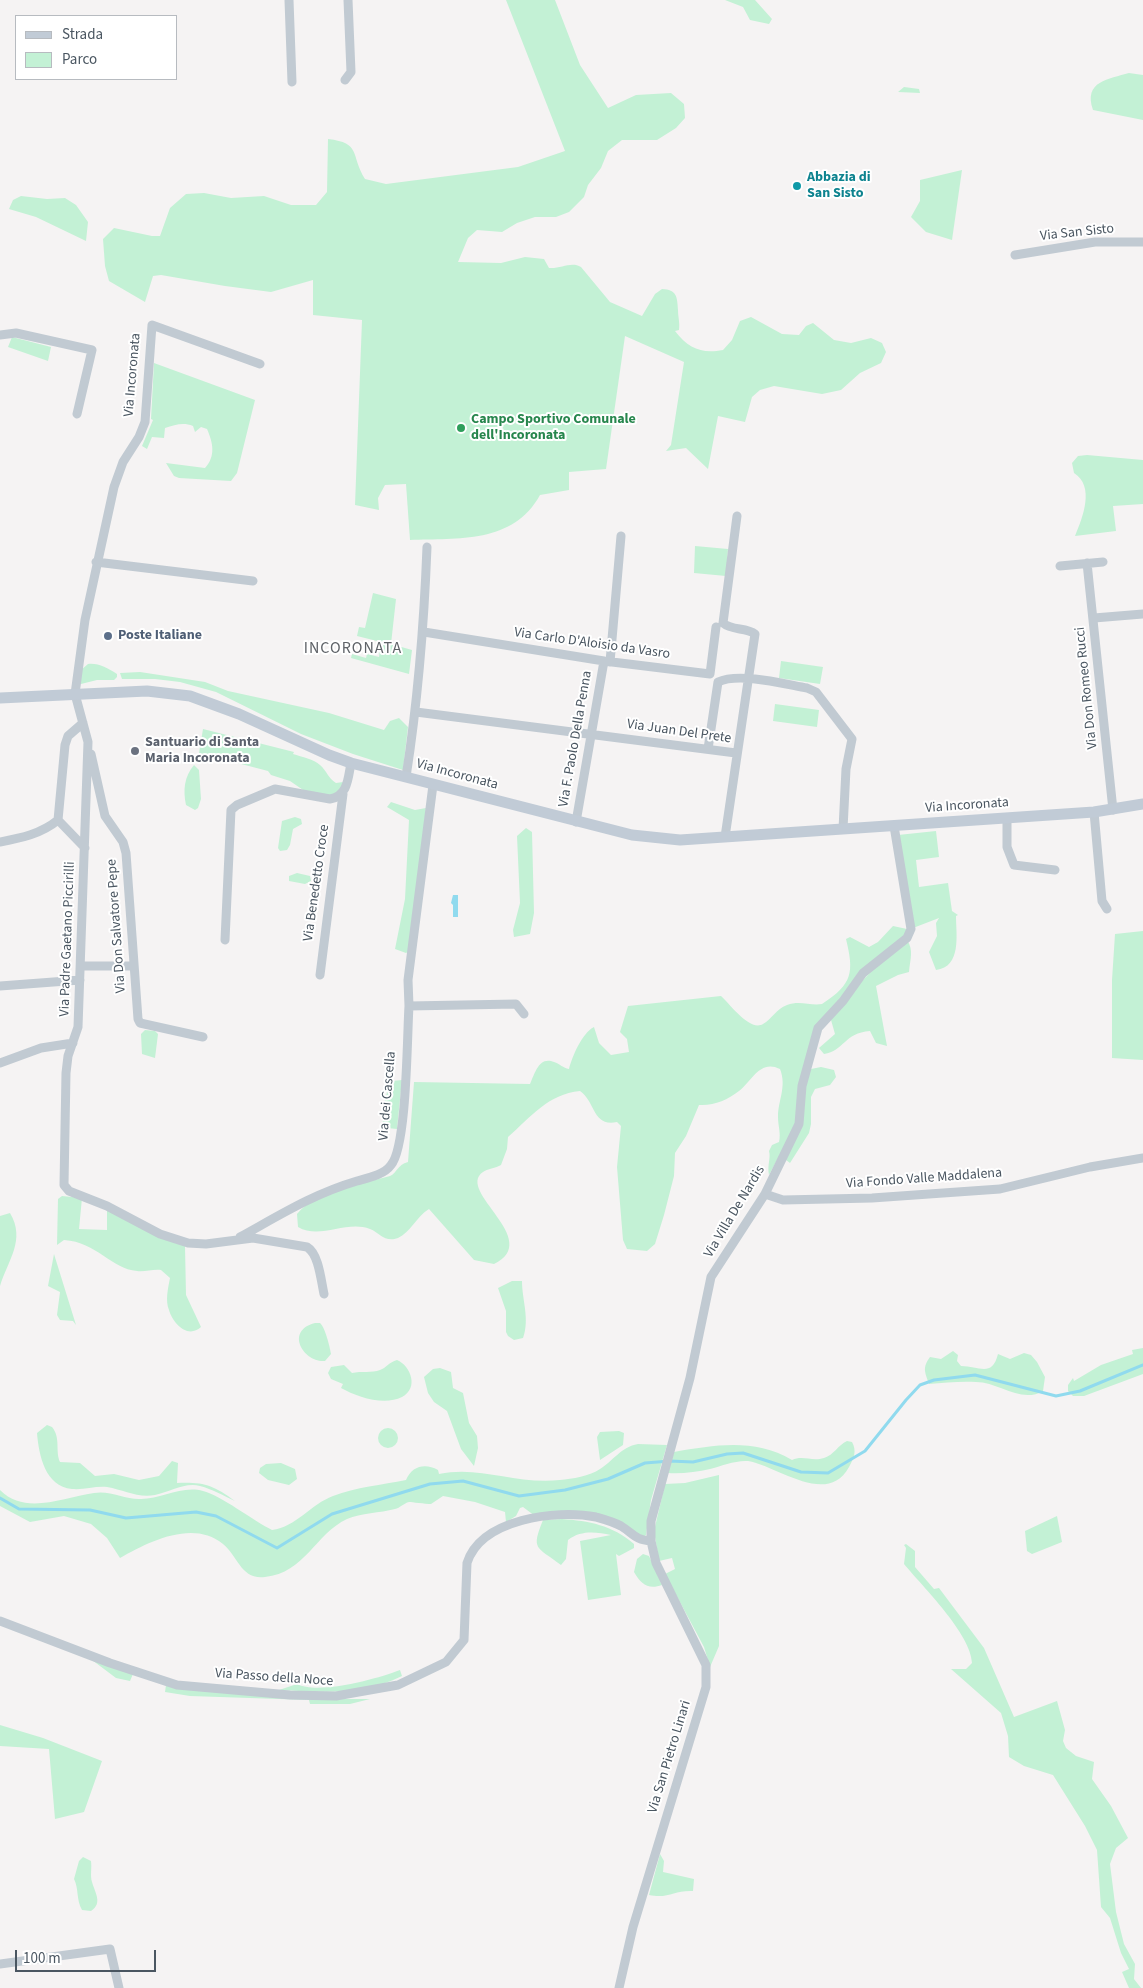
<!DOCTYPE html>
<html>
<head>
<meta charset="utf-8">
<style>
	body { margin:0 }
	#map { position:relative; width:1143px; height:1988px; overflow:hidden; background:#f5f3f3; font-family:"Source Sans 3",sans-serif }
	canvas { display:block }
	.legend { position:absolute; left:15px; top:15px; width:162px; height:65px; box-sizing:border-box; background:#fff; border:1px solid #b7bbc0; margin:0; padding:6px 9px; list-style:none; font-size:15px; color:#4a5661 }
	.legend li { display:flex; align-items:center; gap:10px; height:25px }
	.legend b { width:25px; border:1px solid #b7bbc0 }
	.scale { position:absolute; left:15px; top:1950px; width:141px; height:22px; box-sizing:border-box; border:2px solid #4a5661; border-top:0; padding-left:6px; font-size:15px; line-height:18px; white-space:nowrap; color:#4a5661; -webkit-text-stroke:4px #fff; paint-order:stroke }
</style>
</head>
<body>
<div id="map">
<canvas width="1143" height="1988"></canvas>
<ul class="legend">
<li><b style="height:6px;background:#c1cbd6"></b>Strada</li>
<li><b style="height:14px;background:#c3f1d5"></b>Parco</li>
</ul>
<div class="scale">100 m</div>
</div>
<script>
const c = document.querySelector('canvas').getContext('2d');
c.lineJoin = 'round';
function paint(path, color) {
  c.fillStyle = color;
  c.fill(path, 'evenodd');
}
function trace(path, color, width, dash) {
  c.strokeStyle = color;
  c.lineWidth = width;
  c.lineCap = dash ? 'butt' : 'round';
  c.setLineDash(dash || []);
  c.stroke(path);
}
function drawText(font, color, halo, rows, align = 'center') {
  c.font = font + ' "Source Sans 3",sans-serif';
  c.lineWidth = 4;
  c.setLineDash([]);
  c.textBaseline = 'middle';
  c.strokeStyle = halo;
  c.fillStyle = color;
  for (const [text, x, y, turn = 0] of rows) {
    c.save();
    c.translate(x, y);
    c.rotate((+turn || 0) * Math.PI / 180);
    c.textAlign = isNaN(turn) ? turn : align;
    if (halo) c.strokeText(text, 0, 0);
    c.fillText(text, 0, 0);
    c.restore();
  }
}
const green = new Path2D(`
	M506,0H555L580,65L608,108L636,95L671,93L684,104L685,118L676,128L657,140H622L608,151L601,168L588,185L584,197L569,212L556,217H535L517,223L502,232L477,230L468,238L458,262L501,263L525,257L544,259L549,268C561,269 571,261 581,267L610,302L642,316L655,294L662,289C677,290 677,296 678,310C678,317 680,322 679,330L675,331C689,349 702,354 723,350L732,340L740,321L751,317L782,334L799,335L806,326L813,323L834,340L851,343L871,338L882,343L886,352L881,363L860,373L841,390L822,394L774,386L760,390L752,397L745,422L718,416L708,469L686,448L666,451L671,445L684,362L625,336L606,469L569,472V490L540,495C513,544 458,538 410,540L406,484L385,485L378,498L379,510L355,505L362,320L313,315V280L271,292L225,286L161,275L153,276L145,302L109,281L105,266L103,239L114,228L152,236H160L170,208L186,194L204,193L231,198L264,196L291,205H316L327,192L328,139C362,143 350,155 365,179L386,184L518,167L565,151Z
	M725,0H755L772,19L769,24L750,20L743,7Z
	M1129,73L1143,75V120L1093,110C1083,81 1109,79 1129,73Z
	M904,87L919,89L920,93L898,92Z
	M962,170L952,240L926,232L911,217L920,201V180Z
	M21,196L47,199L65,198L76,205L88,222L86,241L36,217L9,209L13,200Z
	M12,337L51,347L48,361L8,347Z
	M154,363L255,400L237,473L231,481L179,478L174,476L166,463L205,468C216,456 213,443 207,429L201,427L195,432L193,426C183,422 175,425 165,428L164,438L152,437L147,449L142,446L153,420L151,419Z
	M1087,455L1143,460V504L1113,506L1116,531L1075,536C1083,517 1095,486 1074,473L1072,463L1078,456Z
	M695,546L728,549L726,576L694,573Z
	M373,593L396,599L391,644L412,650L409,674L351,658L352,654L366,658L367,654L379,657L381,642L357,636L359,627L365,628Z
	M781,661L823,667L820,684L779,678Z
	M88,664C99,663 107,668 117,674V677L114,680H97L81,684L79,682L81,670Z
	M140,672L205,682L228,691L329,713L384,730L390,721L399,718L408,727L403,770L353,754L301,734L216,692L180,682L155,679H122L120,673Z
	M775,704L819,710L817,727L773,721Z
	M203,729L294,752L293,754C302,757 314,759 320,765C327,771 328,778 336,783L343,782L339,796L306,792L290,781L271,775L268,771L199,753Z
	M194,765L199,770L201,799L198,808L195,810L186,805C183,790 184,777 194,765Z
	M391,802L415,810L426,808L410,951L406,953L395,949L405,899L409,820L387,807Z
	M295,817L301,819L302,824L293,829L290,845L287,850L280,851L278,848L282,821Z
	M526,828L532,832L534,913L530,934L514,937L513,930L520,903L517,836Z
	M936,831L939,857L916,860L919,887L948,883L952,911L958,915L956,916C956,934 962,967 936,970L929,952L937,936L936,923L939,918L913,928L898,835Z
	M297,873L310,876L311,881L305,884L289,881V876Z
	M893,926L907,929L908,934L818,1026L797,1123L769,1175C767,1165 771,1158 769,1151L772,1145L779,1142C781,1133 778,1126 778,1117C778,1100 787,1087 780,1069C760,1059 752,1081 739,1091C727,1100 714,1106 699,1105L686,1136L675,1153L674,1176L664,1215L655,1244L647,1251L627,1249L623,1240L617,1167L621,1126L617,1122C592,1127 596,1102 580,1091C548,1094 531,1117 508,1137L507,1149L501,1165C496,1168 487,1169 483,1172C455,1191 544,1240 494,1264L474,1260L429,1209C417,1216 410,1233 398,1238C385,1243 380,1233 370,1229C346,1220 320,1240 298,1227L297,1214C318,1189 361,1184 390,1176C397,1173 397,1165 408,1162L414,1082L530,1084C535,1073 539,1056 554,1062C560,1064 563,1068 569,1069C572,1057 582,1033 594,1027L599,1043L611,1055L629,1052L627,1039L620,1032L628,1006L721,996C730,1004 750,1032 763,1024C772,1019 776,1009 787,1005C800,1000 810,1006 822,1004C853,984 854,972 846,939L850,937L869,947L878,942Z
	M1143,931V1060L1112,1058V980L1115,934Z
	M907,940C914,950 910,960 909,972L898,975L876,986L887,1046L876,1043L870,1031C844,1033 844,1051 824,1054L819,1048L835,1034L831,1020L856,985Z
	M145,1030L155,1031L158,1034L155,1058L142,1054L141,1034Z
	M821,1067L834,1070L836,1077L830,1085L815,1089L811,1097V1124L809,1133L790,1163L786,1160L800,1124L803,1089L811,1069Z
	M402,1080L397,1129L387,1128L383,1125C382,1110 385,1094 392,1081Z
	M62,1196L82,1198L79,1229L107,1230V1208L185,1246L186,1295L201,1327C188,1339 173,1324 169,1310C165,1301 168,1288 170,1278L161,1270C153,1269 145,1272 137,1271C111,1269 97,1242 64,1240L57,1245L58,1199Z
	M10,1213C26,1240 8,1260 0,1286V1216Z
	M54,1254L76,1325L73,1321L60,1320L57,1315L60,1292L48,1286Z
	M512,1281H522C522,1300 530,1319 523,1338L514,1340L508,1336L506,1332V1311L498,1288Z
	M315,1323H320C325,1327 330,1347 331,1354L325,1361C304,1363 284,1331 315,1323Z
	M1143,1348V1374L1084,1396H1073L1068,1391V1385L1073,1378L1074,1381L1101,1365L1133,1354L1132,1350Z
	M953,1351L958,1355L957,1361L961,1366C979,1366 992,1378 998,1354L1010,1359L1024,1353L1031,1355L1037,1362L1045,1377L1043,1391C1021,1404 999,1382 976,1382C960,1381 944,1383 929,1384C925,1372 922,1368 930,1357L941,1359Z
	M397,1360C411,1366 419,1388 402,1397C384,1406 357,1397 341,1388L343,1384L331,1379L328,1373L331,1367L344,1365L352,1373C361,1371 372,1373 380,1370C386,1368 389,1362 397,1360Z
	M440,1368L451,1372L453,1388L463,1393L469,1423L477,1436L478,1448L474,1466L461,1449L447,1411L434,1402L428,1393L424,1377L433,1369Z
	M47,1425L52,1427C61,1438 55,1451 60,1462L80,1463L95,1476L114,1474L139,1480L159,1476L172,1461L178,1463L177,1483C204,1482 213,1485 235,1501C224,1496 212,1489 200,1486C185,1482 170,1492 155,1495C137,1498 124,1490 107,1487C95,1486 84,1490 72,1489C45,1486 39,1456 37,1433Z
	M378 1438a10 10 0 1 1 20 0a10 10 0 1 1-20 0Z
	M619,1431L624,1433L623,1445L600,1460L597,1437L600,1432Z
	M847,1441L852,1442C857,1451 854,1458 849,1467C827,1507 778,1466 748,1461C736,1460 721,1466 710,1469C697,1472 681,1474 668,1473L674,1452C716,1445 754,1438 792,1460C803,1455 812,1462 824,1458C834,1455 838,1445 847,1441Z
	M638,1444L667,1445L651,1500L646,1535L644,1537L614,1521L535,1516L523,1507L520,1508L516,1516L506,1522L505,1512L475,1502L443,1496L431,1504C425,1504 412,1502 409,1502C404,1503 400,1508 395,1509C380,1513 361,1513 347,1519C315,1534 305,1573 265,1577C241,1580 238,1556 223,1544C193,1519 148,1542 120,1558L107,1538L91,1524L64,1516L30,1522L0,1506V1490C26,1516 63,1497 94,1493C109,1490 124,1499 139,1499C160,1500 181,1485 203,1491C220,1495 254,1521 272,1530C296,1527 311,1504 333,1496C356,1487 382,1485 406,1480C412,1466 425,1463 438,1470L439,1474C480,1465 516,1485 560,1480C572,1479 590,1476 600,1469C613,1461 621,1447 638,1444Z
	M281,1463L295,1469L297,1479L289,1485L268,1480L259,1473L260,1468L266,1464Z
	M719,1475V1646L710,1667L704,1647L665,1574L675,1569L672,1558L659,1561L654,1531L665,1484L685,1483Z
	M1057,1516L1062,1542L1032,1554L1027,1551L1025,1531Z
	M562,1519C589,1521 612,1525 634,1544V1548L619,1556L616,1554L621,1595L588,1600L580,1541L611,1535C596,1532 581,1530 568,1540L566,1559L561,1565C536,1546 531,1550 543,1520Z
	M906,1544L915,1551V1567L934,1589L939,1588L984,1648L1014,1717L1057,1701L1065,1730L1063,1741L1066,1748L1076,1756L1094,1762L1092,1779L1111,1806L1128,1838L1116,1848L1110,1864L1116,1912L1124,1944L1135,1964L1134,1979L1141,1988H1129L1122,1972L1129,1969L1121,1953L1110,1918L1101,1907L1097,1850L1085,1826L1053,1775L1024,1766L1009,1757L1008,1736L1001,1713L951,1669H966L972,1663C971,1634 923,1587 904,1564L906,1548L904,1545Z
	M643,1554L649,1556L662,1585C648,1590 641,1584 634,1572L637,1559Z
	M92,1660L133,1674L130,1681L116,1678Z
	M400,1670L402,1676C363,1696 321,1692 279,1690L297,1684C318,1695 377,1679 400,1670Z
	M166,1685L324,1699H370L350,1704H310L309,1700L190,1696L165,1692Z
	M0,1725L43,1738L102,1761L84,1812L55,1819L49,1749L0,1746Z
	M660,1854L664,1861L663,1872L694,1879L693,1891C674,1890 669,1899 649,1895Z
	M83,1857L91,1861C92,1868 90,1875 92,1882C95,1893 103,1903 91,1911L82,1910C76,1899 79,1889 74,1879L79,1861Z`);
const water = new Path2D(`
	M453,895H458V917H453V905L451,903Z`);
const stream = new Path2D(`
	M0,1498L19,1509L90,1510L126,1518L196,1512L216,1516L277,1548L332,1514L430,1484L463,1481L519,1496L565,1490L608,1479L645,1463L670,1461L693,1462L727,1454L743,1453L801,1472L828,1473L865,1451L906,1400L920,1385L934,1380L975,1375L1056,1396L1080,1391L1143,1365`);
const street = new Path2D(`
	M289,0L292,82
	M345,80L351,72L348,0
	M1015,255L1095,242H1143
	M0,335L16,333L92,350L77,414
	M260,364L152,325L145,422L139,437L123,462L114,487L85,620L75,694L88,742L78,1027L68,1056L66,1073L64,1185L69,1191L107,1206L160,1234L188,1243L206,1244L253,1238L307,1247C319,1254 321,1281 324,1294
	M96,562L253,581
	M1087,563L1113,810
	M1060,566L1103,562
	M1094,618L1143,614
	M424,632L604,661L710,674L716,627
	M610,662L621,536
	M416,712L736,753
	M708,749L718,682C739,672 784,684 807,688L816,692L852,739L846,769L843,829
	M91,754L105,816L123,842L126,853L138,1019L140,1023L203,1037
	M406,777C418,700 424,625 427,547
	M433,785L408,980L409,1006L516,1004L524,1014
	M1094,812L1102,901L1107,909
	M1007,818V847L1014,865L1055,870
	M58,820L85,848
	M576,822L604,661
	M725,837L755,634C746,627 732,631 723,623L737,516
	M0,842C21,838 41,834 58,820L65,745L68,736L83,723
	M225,940L231,810L237,805L275,789L330,799C348,796 348,778 351,763
	M81,966H133
	M320,975L343,794
	M0,986L80,980
	M0,1063L41,1048L73,1043
	M765,1194L783,1200L872,1198L1000,1189L1090,1167L1143,1158
	M240,1237C280,1215 313,1194 357,1181C368,1178 384,1175 391,1165C407,1147 407,1036 409,1006
	M0,1621L110,1663L177,1685L290,1695L336,1696L398,1685L446,1662L464,1640L467,1563C481,1519 556,1509 596,1517C603,1519 614,1522 621,1526C634,1534 635,1540 651,1541
	M0,1964L110,1949L119,1988
	M619,1988L633,1927L706,1687V1665L656,1563L651,1541V1521L690,1378L711,1277L765,1194L799,1124L802,1086L818,1028L843,1001L863,973L907,938L911,929L894,826`);
const secondary = new Path2D(`
	M0,698L147,691L190,696L239,714L329,755L351,763L632,835L680,840L1094,812L1143,804`);
const markers = [
	[797,186,5,"#0f9aa8"],
	[461,428,5,"#2e9e5b"],
	[108,636,5,"#5c6f8a"],
	[135,751,5,"#6b7280"]
];
const cultureNames = [
	["Abbazia di",807,178],
	["San Sisto",807,194]
];
const streetNames = [
	["Via San Sisto",1077,233,-6],
	["Via Incoronata",133,375,-85],
	["Via Carlo D'Aloisio da Vasro",592,644,8],
	["Via Don Romeo Rucci",1087,688,-96],
	["Via Juan Del Prete",679,732,8],
	["Via F. Paolo Della Penna",576,739,-80],
	["Via Incoronata",457,775,15],
	["Via Incoronata",967,806,-4],
	["Via Benedetto Croce",317,883,-82],
	["Via Don Salvatore Pepe",117,926,-94],
	["Via Padre Gaetano Piccirilli",68,939,-88],
	["Via dei Cascella",388,1096,-85],
	["Via Fondo Valle Maddalena",924,1179,-4],
	["Via Villa De Nardis",735,1212,-59],
	["Via Passo della Noce",274,1678,4],
	["Via San Pietro Linari",670,1757,-73]
];
const leisureNames = [
	["Campo Sportivo Comunale",471,420],
	["dell'Incoronata",471,436]
];
const serviceNames = [
	["Poste Italiane",118,636]
];
const worshipNames = [
	["Santuario di Santa",145,743],
	["Maria Incoronata",145,759]
];
const quarterNames = [
	["INCORONATA",353,649]
];
paint(green, '#c3f1d5');
paint(water, '#90daee');
trace(stream, '#90daee', 3);
trace(street, '#c1cad2', 9);
trace(secondary, '#c1cbd6', 11);
for (const [x, y, r, color] of markers) {
  const dot = new Path2D();
  dot.arc(x, y, r, 0, 2 * Math.PI);
  c.fillStyle = color;
  c.fill(dot);
  trace(dot, '#fff', 2);
}
drawText('bold 14px', '#0d838f', '#fff', cultureNames, 'left');
drawText('14px', '#4a5661', '#fff', streetNames);
drawText('bold 14px', '#27864d', '#fff', leisureNames, 'left');
drawText('bold 14px', '#4e5e75', '#fff', serviceNames, 'left');
drawText('bold 14px', '#5b616d', '#fff', worshipNames, 'left');
c.letterSpacing = '1px';
drawText('16px', '#5f6368', '#fff', quarterNames);
c.letterSpacing = '0px';
</script>
</body>
</html>
